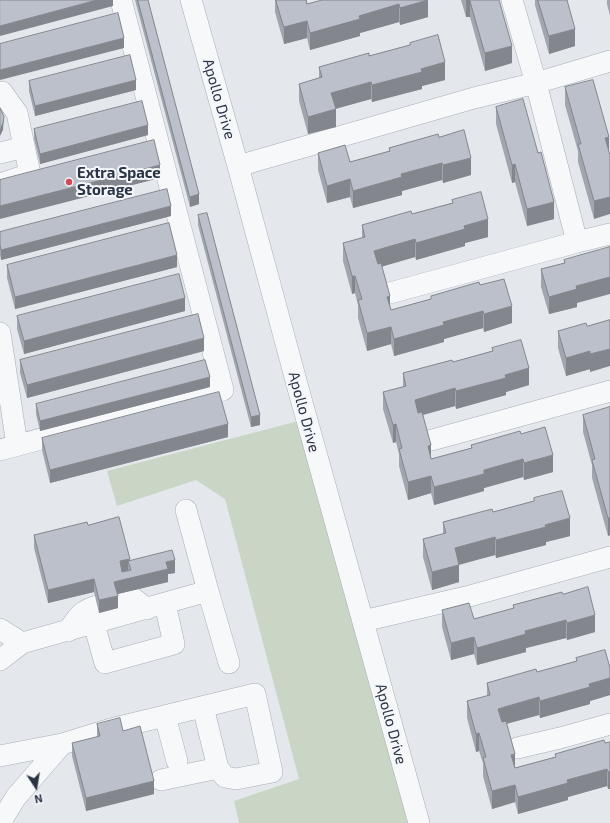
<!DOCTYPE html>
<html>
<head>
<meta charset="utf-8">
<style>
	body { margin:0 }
	#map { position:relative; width:610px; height:823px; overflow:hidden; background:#e4e7ec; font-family:"Exo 2",sans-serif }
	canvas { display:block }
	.north { position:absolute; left:16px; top:767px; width:40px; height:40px; -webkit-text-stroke:3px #f4f6f9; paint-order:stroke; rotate:168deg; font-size:11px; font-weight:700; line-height:16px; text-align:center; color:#2b3445 }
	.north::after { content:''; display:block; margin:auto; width:14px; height:18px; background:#2b3445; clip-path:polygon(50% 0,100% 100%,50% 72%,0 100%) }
</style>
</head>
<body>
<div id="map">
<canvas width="610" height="823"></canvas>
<div class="north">N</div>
</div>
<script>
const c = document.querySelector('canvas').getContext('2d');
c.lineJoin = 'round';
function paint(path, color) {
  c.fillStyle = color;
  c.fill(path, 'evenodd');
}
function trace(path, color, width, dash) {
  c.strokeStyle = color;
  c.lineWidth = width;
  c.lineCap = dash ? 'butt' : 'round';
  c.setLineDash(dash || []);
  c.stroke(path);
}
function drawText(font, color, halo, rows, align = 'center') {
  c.font = font + ' "Exo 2",sans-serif';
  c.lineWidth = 4;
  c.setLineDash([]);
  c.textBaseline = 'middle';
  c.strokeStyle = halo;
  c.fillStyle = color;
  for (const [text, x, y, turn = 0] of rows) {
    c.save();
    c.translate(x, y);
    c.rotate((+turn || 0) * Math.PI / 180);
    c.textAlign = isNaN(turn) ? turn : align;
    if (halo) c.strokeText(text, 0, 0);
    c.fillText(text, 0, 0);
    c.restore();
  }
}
const green = new Path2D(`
	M310,418L412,823H239L234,801L299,779L225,499L196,480L117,506L107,471Z`);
const minor = new Path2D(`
	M191,0L238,166L298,388L419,823
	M512,0L536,83L577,242
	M0,92H2L17,113L30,174L0,184
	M0,153L24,147
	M238,166L474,98L536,83L610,61
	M390,293L577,242L610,234
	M0,333L17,445
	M432,440L610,391
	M0,450L223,390L121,0
	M186,510L208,591
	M116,601L133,598L147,609
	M363,621L466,597L610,557
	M94,624L105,663L174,644L165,604
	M0,629L22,643
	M68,631C79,616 79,612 97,606
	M0,660L22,643L208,591L229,663
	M165,716L177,761
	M517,748L560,738L610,724
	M0,756L62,744L111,729L255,694L272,772L236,779L225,777L218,768L203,707
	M161,780L218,768
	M0,823L16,797L62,744`);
const wall = new Path2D(`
	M135,0H148L199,204L190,207Z
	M275,0H307V4L428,0V17L400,25L399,22L360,33V36L310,50L307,38L284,44L275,12Z
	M461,0H499L512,63L485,71L470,17H466Z
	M535,0H567L575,46L549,54L535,5Z
	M607,0H610V16L607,4Z
	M410,43L445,80L422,86V89L372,102L371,99L335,109L336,127L308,134L299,101V84L319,78V67L369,56L410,45Z
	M29,81L136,90L35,116L29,91Z
	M565,87L609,151L594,219L578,162V151L565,105Z
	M496,107L554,219L527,226L515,182L512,183L496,124Z
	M34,129L148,135L40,164L34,139Z
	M439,137L471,175L443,183L442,180L402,191V195L353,208L350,197L327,203L318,170V153L350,162L389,151V148Z
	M452,200L488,237L465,243V246L416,260L415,257L382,266L391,310L431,299V296L480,285L512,323L484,332L483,328L444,339V342L394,356L391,344L367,351L358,318V305L355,293L352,294L343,261V243L362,238V225L412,214L452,203Z
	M198,215L260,425L251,427L198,225Z
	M171,216L1,260L0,255V232Z
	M564,260L577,303V307L549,314L541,287V269L564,263Z
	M7,265L177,267L15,309L7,278Z
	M185,311L24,354L17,329V316Z
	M610,320L590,372V369L566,376L558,348V331L587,326Z
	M492,348L529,385L506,392V395L456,409L455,406L423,415L431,459L471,448V445L521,434L553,472L524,480L523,477L484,488V491L434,505L431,493L408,500L399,466V454L396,442L393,443L383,409V392L403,387V373L453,362L492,351Z
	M204,351L27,398L20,373V360Z
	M210,387L40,431L36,414V404Z
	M610,409V535L608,536L592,478V465L583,432V415Z
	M228,437L50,483L42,450V438Z
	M534,498L570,536L546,542V545L496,558L495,555L459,564V582L432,590L423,557V539L443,534V522L493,512L534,501Z
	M88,525L130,560L175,573L168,574V582L117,594L118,608L99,613L94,592L48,603L34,548V535Z
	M563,594L595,632L567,640L566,638L526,648V652L477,665L474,654L451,660L442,627V610L474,619L513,609V605Z
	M576,658L610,668V695L590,701V704L540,718L539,715L506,724L515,766V768L555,757V754L610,742V789H608L607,786L568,797V800L518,814L515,802L492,809L483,776V763L479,751L476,752L467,718V701L487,696V683L537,672L576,661Z
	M97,724L123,731L154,794L86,811L72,756V743L97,737Z`);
const shadedWall = new Path2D(`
	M97,0H113V6L0,36V26Z
	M428,0V17L400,25V8Z
	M466,0H470V17H466Z
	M399,4V22L360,33V36L310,50V33L359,16Z
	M307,21V38L284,44V27Z
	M575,29V46L549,54V36Z
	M124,38V48L0,80V70Z
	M512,46V63L485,71V53Z
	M445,62V80L422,86V89L372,102V85L421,69Z
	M136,80V90L35,116V106Z
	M371,82V99L331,110V93Z
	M336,109V127L308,134V117Z
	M4,117L3,130L0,136V130Z
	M148,125V135L40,164V154Z
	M609,137V155L605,138Z
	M471,158V175L443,183V165Z
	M442,163V180L402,191V195L353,208V191L401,174Z
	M515,164V182L512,183V165Z
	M160,165V178L0,219V206Z
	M350,179V197L327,203V186Z
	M199,194V204L190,207V197Z
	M610,197V214L594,219V201Z
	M554,202V219L527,226V209Z
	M171,206V216L1,260V250Z
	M488,219V237L465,243V246L416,260V243L464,226Z
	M415,239V257L374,269V251Z
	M177,255V267L15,309V297Z
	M352,276H355V293L352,294Z
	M610,277V294L577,303V307L549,314V297L576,286Z
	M390,296V314L387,297Z
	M185,298V311L24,354V341Z
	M512,306V323L484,332V314Z
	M483,311V328L444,339V342L394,356V339L443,322Z
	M391,327V344L367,351V333Z
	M204,338V351L27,398V385Z
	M610,349V366L590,372V354Z
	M590,351V369L566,376V358Z
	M529,368V385L506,392V395L456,409V391L505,375Z
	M210,377V387L40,431V421Z
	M455,388V406L415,417V400Z
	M260,415V425L251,427V417Z
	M228,424V437L50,483V470Z
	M396,424V442L393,443V425Z
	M431,445V462L428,446Z
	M553,455V472L524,480V463Z
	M523,459V477L484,488V491L434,505V487L484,470Z
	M431,476V493L408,500V482Z
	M570,518V536L546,542V545L496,558V540L545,525Z
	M608,518H610V535L608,536Z
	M495,537V555L455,566V548Z
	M130,559V565L128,561V572L120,574V561Z
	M175,560V573L168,574V582L114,595V582L166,562Z
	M459,565V582L432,590V572Z
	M94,579V592L48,603V590Z
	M118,596V608L99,613V600Z
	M595,615V632L567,640V623Z
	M566,620V638L526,648V652L477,665V648L525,631Z
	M474,637V654L451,660V643Z
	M610,678V695L590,701V704L540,718V701L589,684Z
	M539,697V715L498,726V709Z
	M479,733V751L476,752V734Z
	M515,754V771L511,755Z
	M607,769V786L568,797V800L518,814V797L567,780Z
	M610,771V789H608V772Z
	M154,781V794L86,811V798Z
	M515,785V802L492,809V791Z`);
const building = new Path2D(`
	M0,0H97L0,26Z
	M138,0H148L199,194L190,197Z
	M276,0H306L307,4L322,0H428L400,8L399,4L359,16L360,19L310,33L307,21L284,27Z
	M470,0H499L512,46L485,53Z
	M538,0H567L575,29L549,36Z
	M118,13L124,38L0,70V44Z
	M438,35L445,62L421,69L422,72L372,85L371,82L331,93L336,109L308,117L299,84L322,77L319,67L369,53V56L410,45V43Z
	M130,55L136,80L35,106L29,81Z
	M593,80L609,137L605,138L610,155V197L594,201L578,144H581L565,87Z
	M523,99L538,153L541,152L554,202L527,209L515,164L512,165L496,107Z
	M142,101L148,125L40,154L34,129Z
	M0,108L2,112L4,117L3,123L0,130Z
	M464,130L471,158L443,165L442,163L401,174L402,177L353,191L350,179L327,186L318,153L345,145L350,162L390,151L389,148L438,134L439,137Z
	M154,140L160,165L0,206V180Z
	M167,189L171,206L1,250L0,245V232Z
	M481,192L488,219L464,226L465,229L416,243L415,239L374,251L378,264L381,263L390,296L387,297L391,310L431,299V296L479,282L480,285L504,279L512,306L484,314L483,311L443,322L444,325L394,339L391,327L367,333L358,300L362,299L355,276H352L343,243L365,237L362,225L411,211L412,214L453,203L452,200Z
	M207,213L260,415L251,417L198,215Z
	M169,223L177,255L15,297L7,265Z
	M610,247V277L576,286L577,289L549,297L541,269L565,263L564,260Z
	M179,274L185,298L24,341L17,316Z
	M198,314L204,338L27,385L20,360Z
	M610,320V349L590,354V351L566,358L558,331L586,323L587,326Z
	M521,340L529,368L505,375L506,378L456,391L455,388L415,400L418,413L422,412L431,445L428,446L431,459L472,448L471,445L520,431L521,434L545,427L553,455L524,463L523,459L484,470V474L434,487L431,476L408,482L399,449L402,448L396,424L393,425L383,392L406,386L403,373L452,360L453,362L493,351L492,348Z
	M205,360L210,377L40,421L36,404Z
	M219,392L228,424L50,470L42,438Z
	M610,407V518H608L592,460L595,459L583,415Z
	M562,491L570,518L545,525L546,527L496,540L495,537L455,548L459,565L432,572L423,539L446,533L443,522L492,509L493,512L534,501V498Z
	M119,517L130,559L120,561L122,572L131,570L128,561L172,550L175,560L166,562L168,569L114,582L118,596L99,600L94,579L48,590L34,535L87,522L88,525Z
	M588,587L595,615L567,623L566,620L525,631L526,634L477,648L474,637L451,643L442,610L469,603L474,619L514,608L513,605L562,592L563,594Z
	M605,650L610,668V678L589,684L590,687L540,701L539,697L498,709L502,722L506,721L515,754L511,755L515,768L556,757L555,754L604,740L605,743L610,742V771L608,772L607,769L567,780L568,783L518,797L515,785L492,791L483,758L486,757L479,733L476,734L467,701L490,695L487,683L536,669L537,672L577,661L576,658Z
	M120,718L123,731L140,726L154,781L86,798L72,743L100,736L97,724Z`);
const markers = [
	[69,182,4,"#d1495b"]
];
const streetNames = [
	["Apollo Drive",219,99,74],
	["Apollo Drive",304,412,75],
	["Apollo Drive",391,724,75]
];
const poiNames = [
	["Extra Space",77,173],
	["Storage",77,190]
];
paint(green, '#c9d6c5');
trace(minor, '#a9aeb7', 22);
trace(minor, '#f7f8fa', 21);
paint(wall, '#a1a5ae');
paint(shadedWall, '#83868d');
paint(building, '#bbc0ca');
trace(building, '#83868d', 1);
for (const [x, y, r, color] of markers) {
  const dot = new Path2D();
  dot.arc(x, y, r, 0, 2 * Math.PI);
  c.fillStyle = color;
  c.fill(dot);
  trace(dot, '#f4f6f9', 1.5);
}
drawText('15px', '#2b3445', '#f4f6f9', streetNames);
drawText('bold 15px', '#2b3445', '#f4f6f9', poiNames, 'left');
</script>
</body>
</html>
